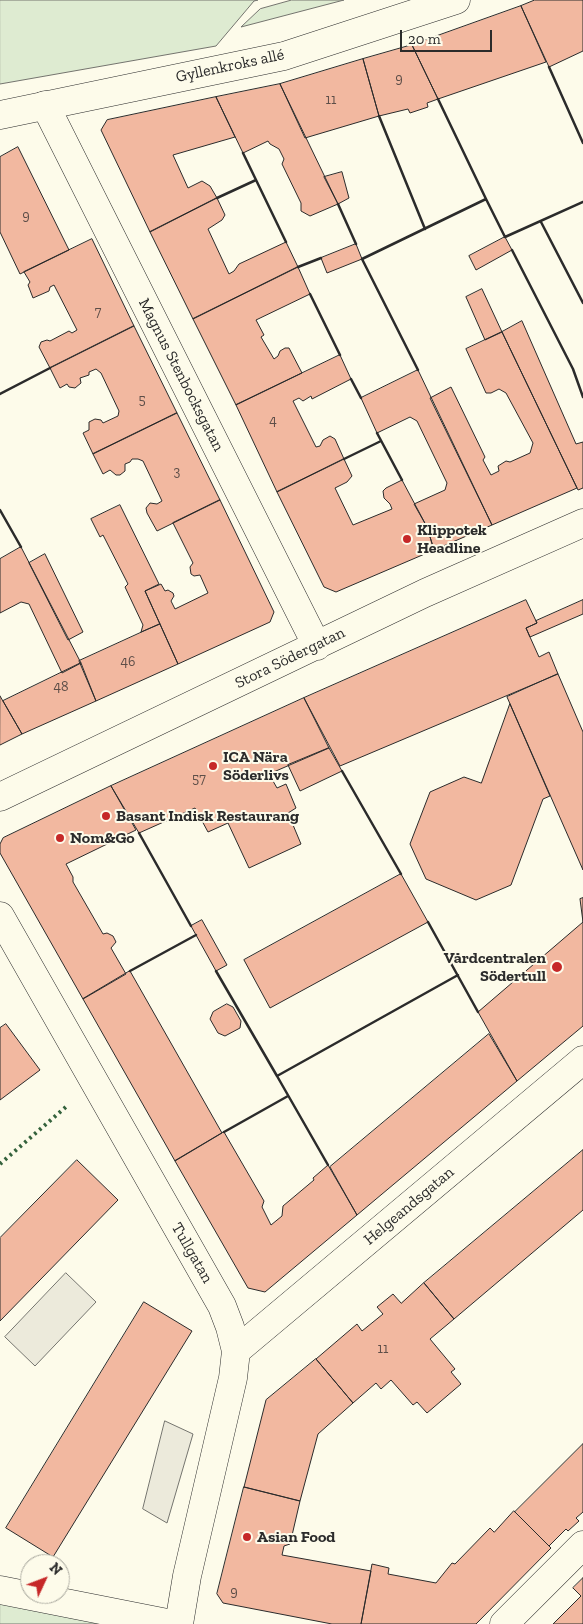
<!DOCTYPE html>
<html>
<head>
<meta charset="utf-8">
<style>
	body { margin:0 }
	#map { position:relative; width:583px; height:1624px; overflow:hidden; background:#fdfbea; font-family:"Zilla Slab",serif }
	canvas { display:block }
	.north { position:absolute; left:20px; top:1554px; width:50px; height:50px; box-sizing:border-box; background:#fdfbea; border:1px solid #a9a89e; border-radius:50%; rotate:47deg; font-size:14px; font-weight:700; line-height:20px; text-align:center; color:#2b2b2b }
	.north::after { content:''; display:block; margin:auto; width:18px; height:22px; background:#c62828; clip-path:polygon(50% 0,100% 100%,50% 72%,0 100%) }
	.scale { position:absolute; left:400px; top:30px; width:92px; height:22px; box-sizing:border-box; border:2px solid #2b2b2b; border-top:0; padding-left:6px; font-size:15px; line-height:18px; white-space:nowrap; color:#2b2b2b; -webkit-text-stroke:4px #fdfbea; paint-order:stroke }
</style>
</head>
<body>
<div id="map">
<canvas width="583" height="1624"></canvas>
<div class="north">N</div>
<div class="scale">20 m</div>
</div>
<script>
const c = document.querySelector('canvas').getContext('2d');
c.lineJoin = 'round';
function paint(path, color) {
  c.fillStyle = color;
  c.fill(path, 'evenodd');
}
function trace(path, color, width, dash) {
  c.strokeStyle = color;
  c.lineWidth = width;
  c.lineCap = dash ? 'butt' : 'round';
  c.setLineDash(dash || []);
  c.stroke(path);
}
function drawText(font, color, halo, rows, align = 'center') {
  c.font = font + ' "Zilla Slab",serif';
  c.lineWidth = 4;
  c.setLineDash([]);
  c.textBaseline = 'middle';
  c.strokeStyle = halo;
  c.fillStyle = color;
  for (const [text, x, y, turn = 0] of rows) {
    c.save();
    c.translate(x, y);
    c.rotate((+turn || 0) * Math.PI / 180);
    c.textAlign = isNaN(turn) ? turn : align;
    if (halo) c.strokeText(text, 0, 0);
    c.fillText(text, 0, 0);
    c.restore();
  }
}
const green = new Path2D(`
	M0,0H258L254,1L216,46L0,84Z
	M292,0H344L241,27L260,9Z
	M0,1590L172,1624H0Z`);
const parking = new Path2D(`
	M66,1273L96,1302L35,1366L5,1337Z
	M165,1421L193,1434L167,1523L143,1509Z`);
const building = new Path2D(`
	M535,0H583V51L549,67L521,6Z
	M521,6L546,62L438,99L412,45Z
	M412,45L438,99L427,103L428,107L410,113L408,109L379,116L363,59Z
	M363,59L379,116L305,138L280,84Z
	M280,84L338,204L310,216L301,211V203L282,164L284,159L279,149L270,144L268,141L243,153L216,97Z
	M216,97L235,137L173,155L188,188L202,181L210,186L217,198L150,232L101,130L107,120Z
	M18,147L69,250L20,274L0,232V157Z
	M342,172L349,198L338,204L324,177Z
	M217,198L225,215L222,220L208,229L229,274L234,271L239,264L286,242L298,267L193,319L150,232Z
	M505,237L512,250L476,270L469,256Z
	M92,239L134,326L50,368L39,347L41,342L47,340L50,341L69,331L72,333L77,330L54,285L50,287L49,291L33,298L28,285L30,282L24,272Z
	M356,244L362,259L327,273L321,258Z
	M298,267L310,294L256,320L264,335L261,337L274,359L278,356L280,351L285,348H289L302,373L236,405L193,319Z
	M482,289L502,332L485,340L466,297Z
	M522,321L576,444L583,442V488L578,490L502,332Z
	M134,326L177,413L93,454L83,433L89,430V422L95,419L101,420L103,423L118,416L119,411L101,373L96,369L89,372V375L80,378L81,383L75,388L69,387L67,384L60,388L50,368Z
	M502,332L577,488L492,525L430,398L451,387L485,457L483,460L491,475L499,471L498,466L506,461L510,462L530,453L533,443L506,393L499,389L491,393H486L466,349Z
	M340,355L351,379L312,399L311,396L303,401L299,398L293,401L316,447L320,446L323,440L330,436L335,439L344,459L277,492L236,405Z
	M418,370L492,525L434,550L427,527L414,504L445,490L447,483L417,421L410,417L377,433L361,398Z
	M177,413L220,500L157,531L147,513L146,508L150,503L157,504L162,501L143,461L138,459H132L130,462L125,464V471L120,475H116L110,470L103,474L93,454Z
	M344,459L352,476L347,482L335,488L353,525L392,509L390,504L384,498L383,491L386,488L402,480L427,527L434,550L336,592L324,587L277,492Z
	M220,500L274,612L270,622L178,664L145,591L161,584L165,591L168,590L173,593L174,596L171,601L175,609L208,593L200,575L194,576L191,574L190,567L193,563L173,523Z
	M120,505L159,584L145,591L160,624L141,632L143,625L125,587L128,584L103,535L100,537L91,519Z
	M21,547L81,663L62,673L29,604L21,602L0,613V559Z
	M45,554L83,632L68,640L29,563Z
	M526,600L537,623L526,628L530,637L539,657L549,652L558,674L340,766L304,698Z
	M583,600V614L530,637L526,628L537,623L536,621Z
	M160,624L178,664L96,701L79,661Z
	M81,663L96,701L22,734L3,701Z
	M558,674L583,732V870L507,697Z
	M0,696L22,734L0,745Z
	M304,698L329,748L269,774L277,788L286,784L296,808L288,813L301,844L249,868L228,823L208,832L195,808L139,833L111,786Z
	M510,704L550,796L543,799L511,885L476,900L426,879L410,844L430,792L464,777L481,783Z
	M329,748L342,771L300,791L288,765Z
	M111,786L136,830L66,864L73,877V882L103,934L107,933L113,936L116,942L111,948L126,974L83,999L0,853V844L3,838Z
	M401,874L428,922L270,1008L244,960Z
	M583,898V1026L517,1081L478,1012L583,922L580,899Z
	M202,920L227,965L216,971L191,926Z
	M130,971L222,1133L175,1161L83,999Z
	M227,1004L233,1007L241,1021L240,1028L225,1036L218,1033L210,1019L213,1012Z
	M6,1024L40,1070L0,1100V1028Z
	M489,1034L517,1081L357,1215L330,1167Z
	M224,1132L264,1201L262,1207L271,1225L282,1216L283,1206L314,1180L313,1178L328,1165L357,1215L265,1292L248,1288L175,1161Z
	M583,1150V1210L454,1319L424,1283Z
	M77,1160L118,1200L0,1321V1238Z
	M424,1283L454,1319L430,1339L455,1369L451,1372L461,1384L427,1413L417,1402L413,1405L391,1380L381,1389L376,1383L353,1403L316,1359L357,1324L362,1331L383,1314L377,1307L393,1294L401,1303Z
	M144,1302L192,1331L53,1557L6,1528Z
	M316,1359L353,1403L318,1434L300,1501L244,1487L266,1400Z
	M583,1444V1512L576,1518L579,1521L568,1531L566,1529L549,1546L515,1512Z
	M244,1487L300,1501L290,1544L284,1546L282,1555L371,1571L361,1624H332L223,1603L217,1594Z
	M514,1511L551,1548L476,1624H361L372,1564L389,1568L388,1574L436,1583L452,1563L455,1564L490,1528L494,1532Z
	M583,1578V1624H553L581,1596L573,1588Z`);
const street = new Path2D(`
	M45,105L317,646
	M0,797L425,593L583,523
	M0,916L222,1306L230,1327L236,1351L233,1378L187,1576L179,1624
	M236,1351L583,1060
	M504,1624L583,1545`);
const secondary = new Path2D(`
	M0,115L284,56L456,0
	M0,1590L172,1624`);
const hedge = new Path2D(`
	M0,1164L67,1106`);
const wall = new Path2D(`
	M549,67L583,143
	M438,99L486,199
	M379,116L425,229
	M243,153L286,242
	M217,198L256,180
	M338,204L356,244
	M541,222L583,303
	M512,250L573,369L583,397
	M298,267L321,258
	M310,294L340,355
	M418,370L362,259L486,199L505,237L583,202
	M351,379L361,398
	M0,394L50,368
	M377,433L402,480
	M344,459L381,441
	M0,510L21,547
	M342,771L401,874
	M139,833L191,926
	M428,922L478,1012
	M130,971L196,935
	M216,971L277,1076L458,975
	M277,1076L328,1165
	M224,1132L288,1096`);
const markers = [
	[407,539,5,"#c62828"],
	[213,766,5,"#c62828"],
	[106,816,5,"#c62828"],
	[60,838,5,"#c62828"],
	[557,967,6,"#c62828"],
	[247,1537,5,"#c62828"]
];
const numberNames = [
	["9",399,79],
	["11",331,100],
	["9",26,216],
	["7",98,312],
	["5",142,400],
	["4",273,421],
	["3",177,472],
	["46",128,662],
	["48",61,687],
	["57",199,779],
	["11",383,1349],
	["9",234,1592]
];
const streetNames = [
	["Gyllenkroks allé",230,66,-12],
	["Magnus Stenbocksgatan",181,375,63],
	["Stora Södergatan",290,658,-26],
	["Helgeandsgatan",409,1206,-40],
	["Tullgatan",192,1253,60]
];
const poiNames = [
	["Klippotek",417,530],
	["Headline",417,548],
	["ICA Nära",223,757],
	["Söderlivs",223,775],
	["Basant Indisk Restaurang",116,816],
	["Nom&Go",70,838],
	["Vårdcentralen",546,958,"right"],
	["Södertull",546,976,"right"],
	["Asian Food",257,1537]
];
paint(green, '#deebd1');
trace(green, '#74746e', 1);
paint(parking, '#eceadb');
trace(parking, '#74746e', 1);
paint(building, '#f2b8a0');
trace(building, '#2b2b2b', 1);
trace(street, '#2b2b2b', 29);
trace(secondary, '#2b2b2b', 29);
trace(street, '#fdfbea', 28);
trace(secondary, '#fdfbea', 28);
trace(hedge, '#34623c', 4, [2.5, 4]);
trace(wall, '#2b2b2b', 2.5);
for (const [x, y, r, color] of markers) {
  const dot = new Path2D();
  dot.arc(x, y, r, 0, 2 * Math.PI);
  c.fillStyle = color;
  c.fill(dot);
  trace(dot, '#fdfbea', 2);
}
drawText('14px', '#5d4e48', null, numberNames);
drawText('16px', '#2b2b2b', '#fdfbea', streetNames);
drawText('bold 16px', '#2b2b2b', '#fdfbea', poiNames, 'left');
</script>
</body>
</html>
